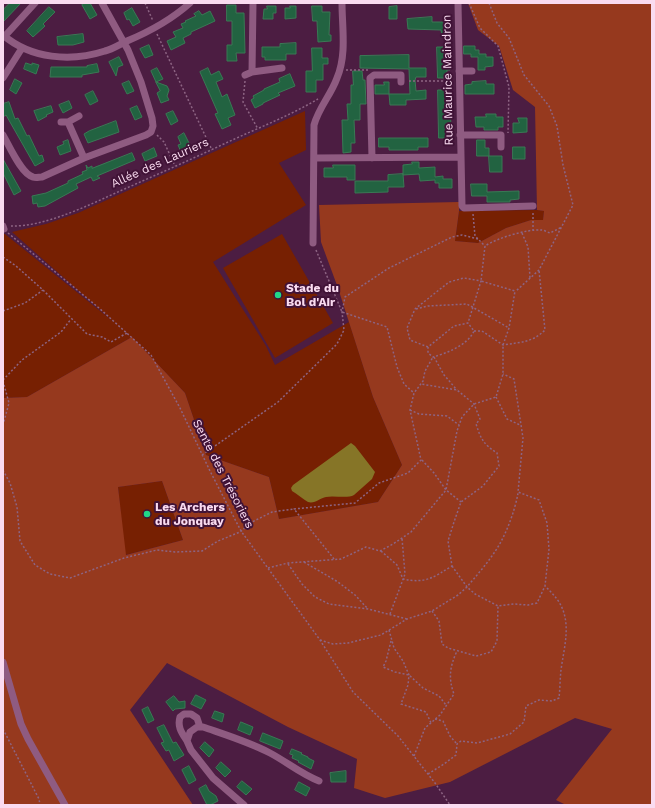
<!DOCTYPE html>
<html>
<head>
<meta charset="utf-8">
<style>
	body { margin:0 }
	#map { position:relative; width:655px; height:808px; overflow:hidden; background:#4c1d42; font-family:"Work Sans",sans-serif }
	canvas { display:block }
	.frame { position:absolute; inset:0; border:4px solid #fadbf0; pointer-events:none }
</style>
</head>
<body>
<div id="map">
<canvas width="655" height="808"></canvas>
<div class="frame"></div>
</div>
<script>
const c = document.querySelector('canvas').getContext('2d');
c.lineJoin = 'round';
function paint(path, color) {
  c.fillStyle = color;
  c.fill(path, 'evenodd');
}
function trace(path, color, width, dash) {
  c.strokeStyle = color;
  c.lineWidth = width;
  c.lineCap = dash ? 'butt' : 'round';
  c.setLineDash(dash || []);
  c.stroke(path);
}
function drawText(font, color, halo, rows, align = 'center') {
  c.font = font + ' "Work Sans",sans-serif';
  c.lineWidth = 4;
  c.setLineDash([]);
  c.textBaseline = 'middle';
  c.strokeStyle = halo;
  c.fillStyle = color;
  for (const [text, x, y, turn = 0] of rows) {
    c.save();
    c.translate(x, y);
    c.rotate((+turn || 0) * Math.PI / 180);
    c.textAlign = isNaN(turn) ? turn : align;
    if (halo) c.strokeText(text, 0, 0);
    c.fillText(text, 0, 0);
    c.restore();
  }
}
const green = new Path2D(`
	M305,111L306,150L279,163L306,205L213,262L266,346L275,365L349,322L373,397L402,465L378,502L279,519L269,477L206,455L185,393L132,337L27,397L3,398V234H5L115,323L12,232L46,224L78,213Z
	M537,210L544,211L543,220H531L506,228L478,243L455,241L459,211Z
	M282,234L333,323L275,358L223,268Z
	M162,481L183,540L125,555L118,487Z`);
const forest = new Path2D(`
	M468,3H652V671L651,681L652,684V805H566L556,800L612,729L575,718L450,782L385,798L354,788L357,759L288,727L167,663L130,710L193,805H3V398L27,397L132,337L185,393L206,455L269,477L279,519L378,502L402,465L373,397L338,288L321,242L319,205L459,202V211L455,241L478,243L506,228L531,220H543L544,211L537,210L535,107L513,90L499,46L478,30ZM162,481L183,540L126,555L118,487Z`);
const water = new Path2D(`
	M351,443L355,446L375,472L372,479L354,495C347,499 334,495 326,497C320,498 315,504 308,502C303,499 297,494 292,491L291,488L293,485Z`);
const building = new Path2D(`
	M10,3H21L3,22V10Z
	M85,3H90L97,15L90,19L82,5Z
	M227,5H236V13H244L245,53H236L237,61H227V45H232V21H227Z
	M267,6H276V13H273V19H263L264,9H267Z
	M290,6H296V18L285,19V8H290Z
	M312,6H322V12H330L329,35H331V41L318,42L317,21H313Z
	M397,6V19H389V7Z
	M49,7L55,12L43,24L45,26L33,37L27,31Z
	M132,8L140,22L133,26L129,19L127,20L124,13Z
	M199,11L202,15L210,11L215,21L191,32V34L183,38L185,43L171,50L167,41L176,37L173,32L183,28L181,24L186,22L185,21L196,16L194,14Z
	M432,17V22H450V36H442L441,30L408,29L407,19Z
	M83,34L84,42L73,45H58L57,37Z
	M296,43V54H286V60H265V57H262V47H280V44Z
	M149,45L153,55L145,58L140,49Z
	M464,46H475V50H479V54H486V57H493V66L485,67V70H478V57H471V54H464Z
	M437,47H447V56H450V70H447V78H438Z
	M312,48H322V58H328V64H323V80H316V92H306V71H312Z
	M409,55V68H426V77H416L415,80L416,91L426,90V99L406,100V105H390L389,94H410L409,69L360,68V56Z
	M119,57L123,65L118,67L116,76L109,62Z
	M26,63L32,65V63L39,65L36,74L24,69Z
	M97,64L99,72L82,75V77H50L51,67H87V66Z
	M157,68L163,79L156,82L151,71Z
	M208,68L211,75L219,71L223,79L216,82L222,97L227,94L235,115L228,118L231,125L222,129L215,114L218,113L200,72Z
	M353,71H362L363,80H365L366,104H360V120H354L355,143H351V152L343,153L342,120H348L347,104H351V85H353Z
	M290,74L295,86L278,93L280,95L263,103V104L255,108L251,100L254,98L253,96L264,90V89L280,82L279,79Z
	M15,79L22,83L16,94L10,90Z
	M129,81L134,91L127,94L122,84Z
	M486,81V84H494V94H465V85L472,84V82Z
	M156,82L167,86L169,90L167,96L169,100L161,103L157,93L160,91Z
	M384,82H389V94H375V85H384Z
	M438,90H447V99H450L451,128L448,129V138H439Z
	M93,91L98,101L90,105L85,95Z
	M69,101L72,108L63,113L59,105Z
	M9,102L15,119L18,118L27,136L29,135L39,156L42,155L44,161L35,166L6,115L3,117V104Z
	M51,106L53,112L46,115L47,116L38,121L34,111Z
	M137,106L142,117L135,120L130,109Z
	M173,111L178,121L171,125L166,114Z
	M486,114H496V117H503V127H498V130H484V127H476L475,117H486Z
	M518,118H527V132L513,133V123H519Z
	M116,121L119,132L88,143L84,134L89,131Z
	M184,133L191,147L181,152L178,145L181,144L178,137Z
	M379,138H428V147H418V150H389V147H379Z
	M68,140L71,151L60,155L57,147L64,144L63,142Z
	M477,140H485V148H489V156H477Z
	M513,147H525V159H513Z
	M154,148L157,156L145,161L142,154Z
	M132,153L135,160L97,176L100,178L93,181L91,177L76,184L78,188L45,206L38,207L37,203L33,204L32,196L46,193L68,183V181L83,174L82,172L87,170L86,165L88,168L92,166V168Z
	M489,156H502V172H490Z
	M3,159L21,191L14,195L3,173Z
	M412,162H419V168L435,167V177L443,176V179H452V188H439V183H435V180L420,181L419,174L403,175V165L412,164Z
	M333,165H355V180H347V177H324V168H333Z
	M403,174L404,187H388V192L355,193V181H388V175Z
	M471,184H487V192L519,191V199L510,200V202H487V196H472Z
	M196,695L206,700L201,709L191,704Z
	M174,696L179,702L185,701V708L175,709L173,711L166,702Z
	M148,707L154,720L148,723L142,710Z
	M215,711L224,714L222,722L212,718Z
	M241,722L253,727L250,735L238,730Z
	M164,725L173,743L176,742L184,755L174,761L169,750L166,751L161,743L164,742L157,728Z
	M263,733L283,741L280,749L260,741Z
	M205,742L214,750L209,757L200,748Z
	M292,749L302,753L301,754L308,757V758L314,761L311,769L298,762L299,761L292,758L293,755L290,754Z
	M221,762L231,771L225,777L216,768Z
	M189,766L196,780L189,784L182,770Z
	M346,771V782H331L330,773Z
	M242,781L252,789L246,795L237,787Z
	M299,782L310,788L306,796L295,790Z
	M206,785L209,791L216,796L218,801L210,805H207L199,789Z`);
const path = new Path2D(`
	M145,3L153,21
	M469,3L480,28L498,46L509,87L508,133
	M489,3L497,23L509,38L524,75L549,106L557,126L563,165L573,205L539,270L516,291
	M157,34L212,150
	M346,70H368
	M245,81L243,102L258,129
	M409,81H452
	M157,135L164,142L175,166
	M473,214L475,236L485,246
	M11,226C45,227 89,205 120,191C156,175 192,159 228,142C258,128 289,116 318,99
	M533,231V213
	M8,233L99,308L151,355L180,408L210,471L241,531L320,640L353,692L398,736L435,783L450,805
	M522,233L528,247L530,278
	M316,250L342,312L387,327L397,367L404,384L414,393
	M3,257L16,266L43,290L87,334L102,337L111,342L127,333
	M416,309L428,306L467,304L509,328
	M3,311L25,303L43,290
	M474,331H482L503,345C520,342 532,343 545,330L539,270
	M428,347L410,340L407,328L415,309L449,282L464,278L481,281L468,323L454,326L428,347V353L433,357C447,353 468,345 474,331L468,323
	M434,357L444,375L457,390
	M3,380L22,360L61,332L71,319
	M3,381L9,403L3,425
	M496,397L507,419L520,425
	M410,410L419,414L447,416L459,425
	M202,455L278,402L337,344L344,330L342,312L345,297L389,268L452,237L462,235L478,239
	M422,460L434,473L446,490L461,502
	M3,470L10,483L17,507L20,541L35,565L50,574L70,578L124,558L157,550L175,552L202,551L218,541L240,532L252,522L272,512L294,509
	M381,551L397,565L403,579C426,584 434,577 452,566L448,541L454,522L461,502L483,486L499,466L497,453C483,444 481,439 476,424L480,419L474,404L457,390L421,384
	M334,559L294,509L355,503L379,483L408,473L421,460L410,410L414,393L423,381L425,371L433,357
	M304,562L338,582L355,595L368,609
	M288,564L302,584L315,597L329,604L368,609L407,619
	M452,566L467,587C476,576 486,565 494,553C505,538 515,511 518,493
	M268,568L288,563L341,559L366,547L380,551L393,544L411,532L446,490L457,431L462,417L474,404L496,397L503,374V345L509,328L515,291L481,281L485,246C497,238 527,229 541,230C544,230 547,232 550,233L562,227
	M432,611L439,621L442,644L448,648L476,656L491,652L497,641L498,606
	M390,614L405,574L402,538
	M389,630L394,648L403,661L409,675L408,685L401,704L426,712L431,723
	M320,640L333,644L348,643L381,635L407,619L432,611L458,595L467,587L475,594L498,606L514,604L528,605L537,603L545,586L549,549L547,523L539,500L518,492L523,438L514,379L503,374
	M391,641L386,661L383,667L395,672L409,675L423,688L439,696L446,705
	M435,719L443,721L450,736L457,744
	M3,729L39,799L40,805
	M414,756L425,728L440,715L454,694C448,678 450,666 457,651
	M428,774L444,764L456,755L457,744L461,741L477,743L510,734L524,722L526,706L539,700L552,701L559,698C560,689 560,679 561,670C564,647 572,623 559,602C555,596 550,591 545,586`);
const minor = new Path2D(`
	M458,3L462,206L464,208L533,206
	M3,35C31,59 71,62 105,51C113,49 120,44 127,41C151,31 171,20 190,3
	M4,37L35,3
	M459,71H472
	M252,72L282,68
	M245,75L252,72L253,3
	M3,78L22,48
	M61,122H68L84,158
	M68,122L79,116
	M3,135C9,145 21,174 33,177C36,178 39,177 42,177L84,158L146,135L151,132L153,126L152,118L141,82L128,50L102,3
	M460,135H501V147
	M315,158L460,157
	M372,158L370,78L374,75H401V82
	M3,226L4,229
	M313,243L314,125C319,107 331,95 337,78C347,55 342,27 342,3
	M3,662L21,724L28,739L65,805
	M187,741C182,733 177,727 180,717L184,714H191L197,718L200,727
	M244,805L213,778L191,750L187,741L190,732L197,727H203C226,735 249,742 270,753C287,762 301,774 319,781`);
const markers = [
	[278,295,4,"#20d887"],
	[147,514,4,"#20d887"]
];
const streetNames = [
	["Rue Maurice Maindron",448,80,-91],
	["Allée des Lauriers",160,163,-24],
	["Sente des Trésoriers",223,474,63]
];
const poiNames = [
	["Stade du",286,288],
	["Bol d'Air",286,302],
	["Les Archers",155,507],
	["du Jonquay",155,521]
];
paint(green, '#772002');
paint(forest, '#96391e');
paint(water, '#867527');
paint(building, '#226341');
trace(building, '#3a7955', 1);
trace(path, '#8d6483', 1.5, [2, 2]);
trace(minor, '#8f5b81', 7);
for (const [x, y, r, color] of markers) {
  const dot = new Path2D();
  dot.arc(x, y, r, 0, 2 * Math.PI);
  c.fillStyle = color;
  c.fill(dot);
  trace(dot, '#411337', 1.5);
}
drawText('12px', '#fadbf0', '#411337', streetNames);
drawText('bold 12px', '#fadbf0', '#411337', poiNames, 'left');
</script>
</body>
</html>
